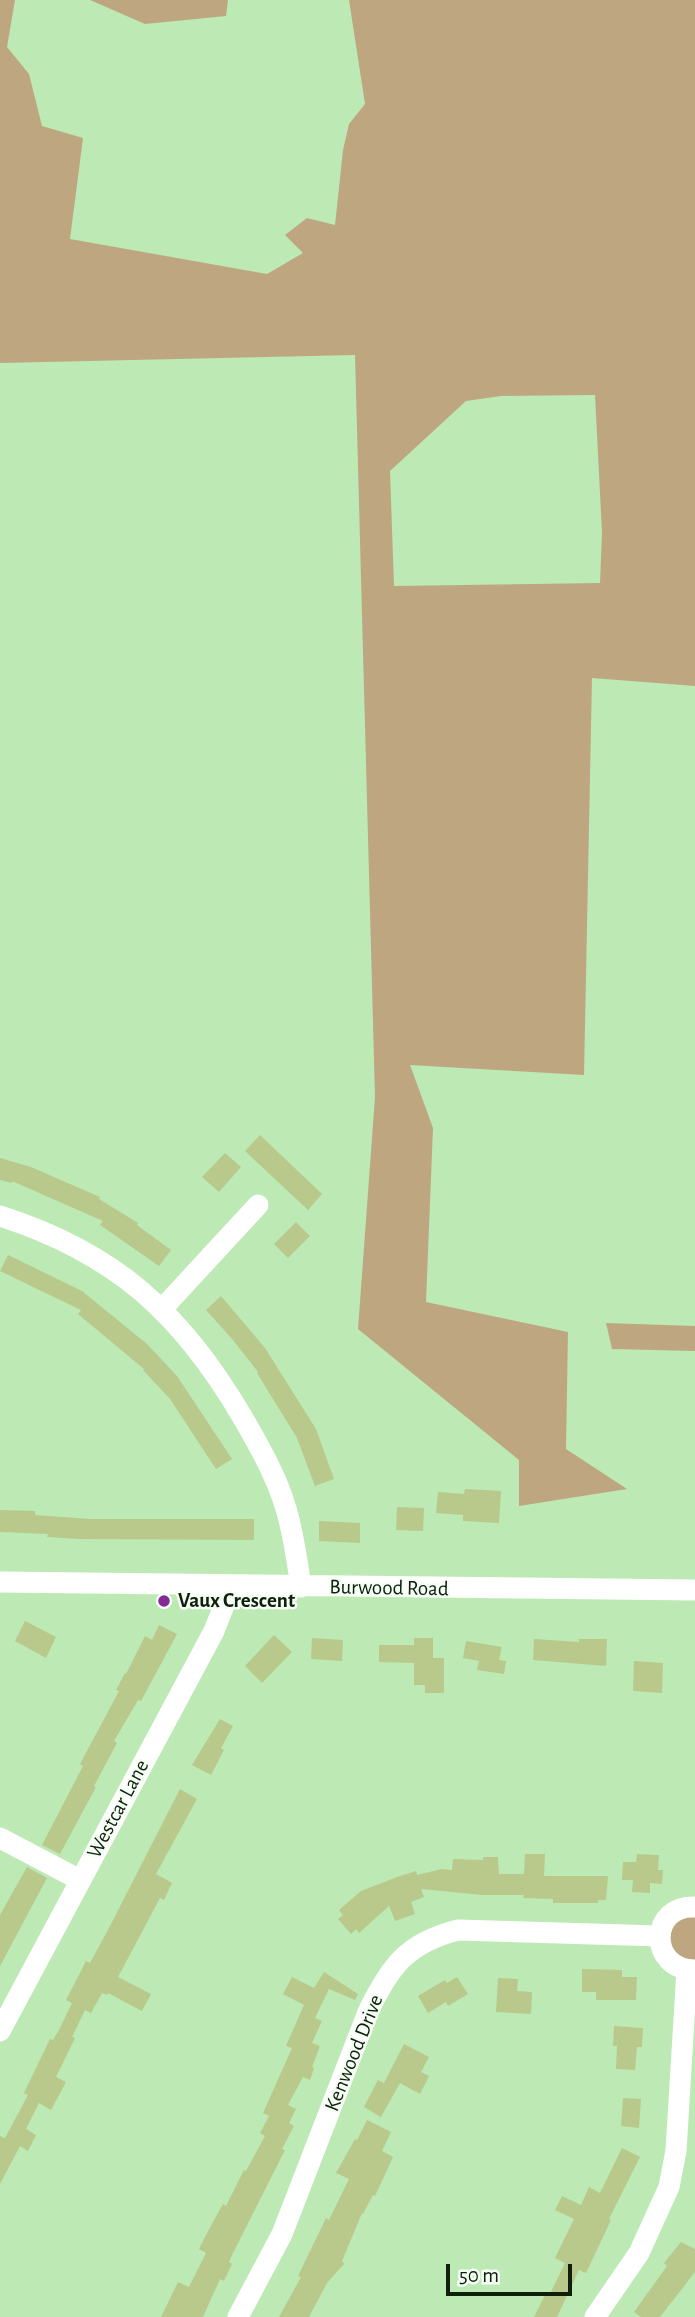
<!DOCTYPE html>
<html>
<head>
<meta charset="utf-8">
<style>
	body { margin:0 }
	#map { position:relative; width:695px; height:2317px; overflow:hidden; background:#bde9b4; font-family:"Alegreya Sans",sans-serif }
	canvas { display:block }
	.scale { position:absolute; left:446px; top:2264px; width:126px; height:32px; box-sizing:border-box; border:4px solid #0f1f0c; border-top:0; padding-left:9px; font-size:21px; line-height:24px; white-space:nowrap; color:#0f1f0c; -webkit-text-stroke:5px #f5fef4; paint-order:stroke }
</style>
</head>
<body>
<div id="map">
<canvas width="695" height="2317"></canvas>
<div class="scale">50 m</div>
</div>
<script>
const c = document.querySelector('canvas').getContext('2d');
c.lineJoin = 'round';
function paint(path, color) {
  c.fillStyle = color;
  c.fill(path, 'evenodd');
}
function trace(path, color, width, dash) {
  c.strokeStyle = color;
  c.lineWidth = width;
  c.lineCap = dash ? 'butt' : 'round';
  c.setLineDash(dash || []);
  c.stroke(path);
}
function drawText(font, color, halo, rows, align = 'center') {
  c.font = font + ' "Alegreya Sans",sans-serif';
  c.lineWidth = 5;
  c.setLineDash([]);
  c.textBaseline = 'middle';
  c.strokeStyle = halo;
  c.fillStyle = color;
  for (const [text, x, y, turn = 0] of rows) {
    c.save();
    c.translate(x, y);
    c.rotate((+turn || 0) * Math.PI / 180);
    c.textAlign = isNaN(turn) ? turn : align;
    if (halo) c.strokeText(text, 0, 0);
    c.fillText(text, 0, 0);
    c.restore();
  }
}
const green = new Path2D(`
	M0,0H15L7,47L29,74L42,126L83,138L70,239L267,274L303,253L285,235L307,218L335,225L343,150L349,124L365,104L349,0H695V686L592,678L584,1075L410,1065L433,1128L426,1302L568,1332L566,1449L627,1489L519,1506V1460L358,1329L375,1097L355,355L0,363ZM595,395L602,533L600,583L394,586L390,471L466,401L501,396Z
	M90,0H228L226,16L145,24Z
	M606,1323L695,1326V1351L612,1349Z
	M695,1913V1965L666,1950L669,1924Z`);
const building = new Path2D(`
	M260,1135L322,1194L308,1210L245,1151Z
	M225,1153L241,1167L219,1192L202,1177Z
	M0,1158L31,1167L100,1197L99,1199L138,1223L137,1225L171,1250L159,1266L100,1225L103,1221L12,1181V1183L0,1180Z
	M296,1222L310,1236L288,1258L274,1244Z
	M8,1255L82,1291L147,1344L177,1376L232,1459L216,1469L170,1399L143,1370L144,1369L78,1314L81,1310L0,1271Z
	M221,1296L265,1348L316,1429L334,1479L315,1486L297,1438L257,1373L258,1372L233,1340L206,1310Z
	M465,1489L501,1491L499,1523L463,1521V1515L436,1513L438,1492L464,1494Z
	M397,1507L424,1508L423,1531L396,1530Z
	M0,1510L35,1511V1515L90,1519H254V1540L79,1539L47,1537L48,1534L0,1532Z
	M319,1521L360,1523V1543L319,1541Z
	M25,1621L56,1637L46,1658L15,1641Z
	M159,1625L177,1634L141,1701L138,1700L114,1741L117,1743L94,1786L96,1787L60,1854L42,1845L83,1766L80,1764L119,1691L116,1690L125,1673L126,1674L145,1636L152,1640Z
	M274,1635L292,1652L262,1683L245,1666Z
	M312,1638L343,1640L342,1661L311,1659Z
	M414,1638H433V1658H444V1693H425V1685H414V1663L379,1662V1645H414Z
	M534,1639L579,1642V1639H607L606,1666L533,1660Z
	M466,1641L502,1647L499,1660L506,1661L504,1674L477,1670L479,1661L463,1658Z
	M634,1661L663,1663L662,1693L633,1691Z
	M220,1719L233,1726L221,1748L224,1750L211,1775L192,1765Z
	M180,1789L197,1799L156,1874L172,1883L164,1900L160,1898L118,1977L151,1994L142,2011L108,1993L107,1995L102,1993L91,2013L85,2010L72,2037L75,2038L56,2077L66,2082L51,2110L39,2103L26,2129L36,2135L28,2151L20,2146L0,2184V2136L5,2138L28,2095L24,2093L50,2039L53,2040L59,2030L72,2003L66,2000L86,1961L90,1963L109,1928Z
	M525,1854H545L544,1876H608L606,1900H598V1903H553V1899L523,1898L524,1895H482L421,1889L424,1897L411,1902L415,1914L395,1921L389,1906L359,1933L356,1929L351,1934L338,1919L343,1915L339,1910L361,1891L397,1877L416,1871L417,1875L442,1869L452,1870L453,1859L483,1860V1857H498L499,1874H524Z
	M637,1854L659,1855L658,1870H663L662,1884L650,1883V1893L632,1892L633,1880H622L623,1862H636Z
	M27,1867L47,1878L0,1966V1915Z
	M582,1969L622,1970V1977H637L636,2000H596V1992H582Z
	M324,1972L358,1994L355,2000L329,1989L315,2018L322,2021L312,2043L320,2046L312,2067L314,2068L310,2080L303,2077L288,2105L296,2109L289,2123L294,2126L282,2149L285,2150L233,2253L229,2262L232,2264L224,2281L220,2279L203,2317H161L178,2282L189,2287L206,2253L199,2249L207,2233L223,2204L226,2206L244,2170L246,2171L265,2136L260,2133L269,2116L263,2113L292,2048L286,2046L304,2005L283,1994L292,1977L314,1988Z
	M457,1977L468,1994L448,2006L446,2002L428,2013L418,1996L445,1980L447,1983Z
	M498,1978L518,1979L517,1991L532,1992L531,2014L496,2012Z
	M614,2026L643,2028L642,2047H637L635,2070L616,2069L617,2046H613Z
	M404,2044L429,2057L421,2072L429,2076L420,2094L400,2083L381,2117L364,2107L378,2080L384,2083Z
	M623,2098L641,2099L639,2128L621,2126Z
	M367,2120L391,2132L382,2151L393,2157L382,2181L375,2196L373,2195L363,2214L362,2213L342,2261L344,2264L327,2283L309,2317H279L301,2277L298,2276L326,2218L329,2220L349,2179L336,2173L355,2139L357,2140Z
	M622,2148L640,2157L609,2219L611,2220L586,2273L579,2270L557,2317H534L545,2295L549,2296L565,2263L555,2258L574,2219L555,2210L562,2196L581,2205L589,2187L600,2193Z
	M681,2242L695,2249V2272L660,2317H641L634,2312L667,2266L664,2263Z`);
const minor = new Path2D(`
	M0,1216C116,1253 182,1314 243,1418C262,1451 282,1486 290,1524C295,1545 298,1566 301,1587
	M162,1309L258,1205
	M0,1582L695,1590
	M0,1838L80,1880
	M695,1907C650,1904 647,1969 695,1970
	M0,2031L214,1631L232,1585
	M238,2317L282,2234L368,2012C390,1966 407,1943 458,1930L660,1936
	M595,2317L639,2253L669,2187L676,2151L687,1970`);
const markers = [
	[164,1601,7,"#842995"]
];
const streetNames = [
	["Burwood Road",389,1588,1],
	["Westcar Lane",118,1809,-62],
	["Kenwood Drive",354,2053,-68]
];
const poiNames = [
	["Vaux Crescent",178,1601]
];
paint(green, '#bea780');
paint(building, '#b8c98b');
trace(minor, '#fff', 21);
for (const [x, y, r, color] of markers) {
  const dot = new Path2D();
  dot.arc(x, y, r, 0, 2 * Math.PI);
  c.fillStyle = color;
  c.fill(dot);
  trace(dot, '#f5fef4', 2.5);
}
drawText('21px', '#0f1f0c', '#f5fef4', streetNames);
drawText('bold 21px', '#0f1f0c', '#f5fef4', poiNames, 'left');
</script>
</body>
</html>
